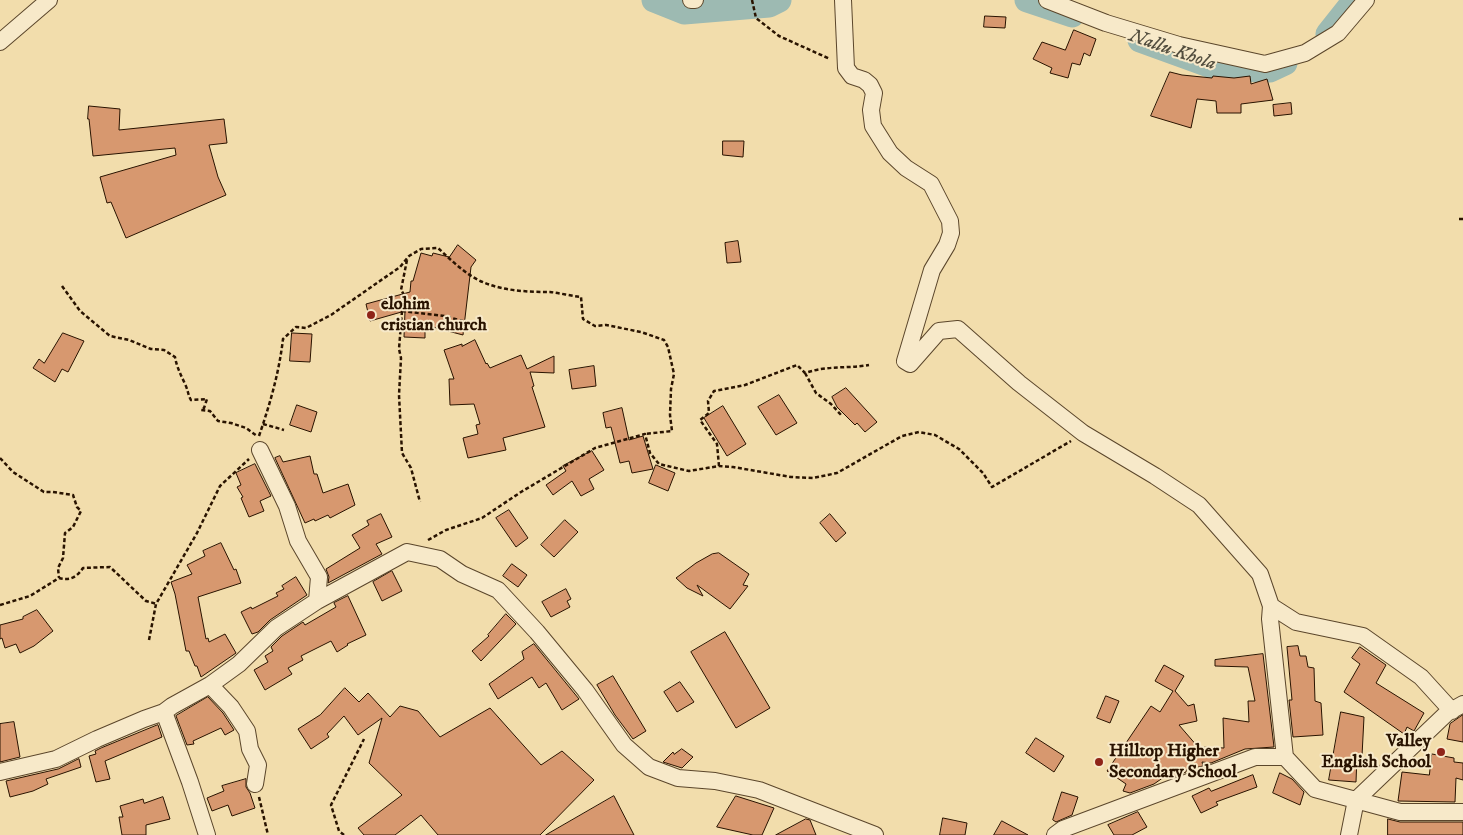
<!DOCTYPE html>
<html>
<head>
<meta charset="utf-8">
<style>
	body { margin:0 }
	canvas { display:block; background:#f2ddac }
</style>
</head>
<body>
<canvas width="1463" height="835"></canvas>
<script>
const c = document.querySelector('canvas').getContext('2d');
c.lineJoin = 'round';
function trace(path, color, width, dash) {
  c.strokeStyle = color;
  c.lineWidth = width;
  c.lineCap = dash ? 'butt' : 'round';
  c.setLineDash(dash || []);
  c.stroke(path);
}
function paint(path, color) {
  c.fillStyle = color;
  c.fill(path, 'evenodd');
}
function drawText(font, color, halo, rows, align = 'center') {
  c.font = font + ' "IM FELL DW Pica",serif';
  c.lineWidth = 4;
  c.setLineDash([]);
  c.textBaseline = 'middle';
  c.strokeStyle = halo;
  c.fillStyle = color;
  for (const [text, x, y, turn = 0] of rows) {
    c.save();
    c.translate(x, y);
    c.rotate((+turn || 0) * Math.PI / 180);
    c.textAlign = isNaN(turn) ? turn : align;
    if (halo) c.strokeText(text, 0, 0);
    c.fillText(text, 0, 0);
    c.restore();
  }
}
const river = new Path2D(`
	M654,0L684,12L769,5L779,0
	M1027,0L1072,15
	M1328,34L1355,0
	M1140,40L1220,69L1270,70L1285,63`);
const building = new Path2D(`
	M985,16L1006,17L1005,28L984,27Z
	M1074,30L1096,39L1090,56L1084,53L1080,65L1072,63L1068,78L1050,73L1052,68L1033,59L1042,42L1065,50Z
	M1170,72L1182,75L1212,78L1213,76L1234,78L1250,76L1251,84L1267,79L1273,100L1241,104V113H1217L1216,101L1197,99L1191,128L1151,116Z
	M1291,103L1292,114L1274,116L1273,105Z
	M89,106L120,109L119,130L224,119L227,143L209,145L218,177L226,195L126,238L111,202L107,203L100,177L176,155L175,148L93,156L89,119H88Z
	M723,141H744L743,157L723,155Z
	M738,241L741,262L727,263L725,243Z
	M458,245L476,260L471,267L463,335L425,325V338L404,337L405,311L370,321L366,304L410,292L411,281H413L421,253L432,256L433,253L449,257Z
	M63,333L84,341L68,372L62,369L55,382L33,368L39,359L44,363Z
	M292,333L312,334L310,362L290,361Z
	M475,340L486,364L487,363L490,368L521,355L527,369L554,356V373L530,372L534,386L532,387L545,427L503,438L506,450L468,458L463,438L478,434L476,425L480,424L474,404L450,405L449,379H454L444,350L462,344V346Z
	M594,366L596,386L572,389L569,370Z
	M846,388L877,422L865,432L857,423L855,425L837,407L832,397Z
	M779,395L797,423L776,435L758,407Z
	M297,405L317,412L311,432L290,425Z
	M723,406L746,444L727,456L704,418Z
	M622,408L629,440L643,436L653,469L632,473L629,461L620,463L611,427L606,428L603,413Z
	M592,451L604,470L589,479L594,489L581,496L572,481L553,495L546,485L566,471L563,466Z
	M280,456L283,462L310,456L314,474H317L323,493L348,484L355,505L330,518L328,515L315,521L314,519L305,523L275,458Z
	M255,464L271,496L260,501L264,511L249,517L241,498L243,497L237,487L241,485L236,473Z
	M656,465L675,473L668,491L649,483Z
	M509,510L528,538L516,547L496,518Z
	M381,514L392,537L376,544L382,554L328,583L329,577L326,569L360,548L352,535L369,525L367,521Z
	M830,514L846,533L836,542L820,523Z
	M565,520L578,532L554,557L541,545Z
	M221,543L234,570L236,569L241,583L198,597L206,639L208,638L209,642L225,634L236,653L201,677L197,666H195L189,651H186L175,594L171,582L192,574L187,565L205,556L203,551Z
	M719,553L749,574L743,585L748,586L730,609L697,585L703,596L687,588L676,578L696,563L712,554Z
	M512,564L527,575L518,587L503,576Z
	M392,571L402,591L382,601L373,582Z
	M296,577L307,595L270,620L258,632L252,634L241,612L251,607L252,609L278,596L276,593L284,589L282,586Z
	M566,589L571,599L567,601L570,607L551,617L542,602Z
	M348,596L366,635L347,644L348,645L337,652L331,641L301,656L303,660L288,668L292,674L265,690L254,670L268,662L265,656L273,651L271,647L282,636L303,622L305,625L336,607L334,603Z
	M37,610L53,631L34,646L20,653L16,644L5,648L2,638L0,639V625L23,619V617Z
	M506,614L516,624L481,661L472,651L489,636L488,635Z
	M725,632L770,708L736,728L691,652Z
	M534,644L579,699L562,710L546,683L539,688L532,677L498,699L489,684L524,659L522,652Z
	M1298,646L1300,656H1306L1308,667L1314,668L1315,701L1321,703L1323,735L1293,737L1289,700H1292L1287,647Z
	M1360,647L1386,665L1376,683L1424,713L1414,731L1407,727L1404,734L1344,692L1360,664L1352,658Z
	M1263,654L1274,747L1245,749L1211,763L1202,762L1203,766L1186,770V772L1174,777H1164L1154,784L1130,793L1123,791L1126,784L1107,771L1151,706L1160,712L1173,691L1155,681L1164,665L1184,676L1175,691L1188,706L1194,704L1197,721L1179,725L1198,747L1224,748L1223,718L1249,722L1248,701H1255L1248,667L1215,666V660Z
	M613,676L646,731L633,739L615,715L597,685Z
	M680,682L694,702L677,712L664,692Z
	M345,688L359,702L368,693L390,717L400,706L418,711L440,737L490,708L541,765L562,751L594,780L540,835H438L421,815L395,835H364L358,828L402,795L369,763L382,718L358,735L344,716L327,734L329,737L311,749L298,729L320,715Z
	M1106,696L1119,701L1110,723L1097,718Z
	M208,697L223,713L234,730L225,735L221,728L193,741L194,744L187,745L176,716Z
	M1341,712L1364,717L1362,756H1357L1356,782L1329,780Z
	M1463,715V742L1447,739L1450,724Z
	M14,722L20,757L0,762V724Z
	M158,725L162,737L105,761L110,779L96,782L89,756L96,754L95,751L101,748Z
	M1036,738L1064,756L1054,772L1026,753Z
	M682,749L693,757L682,768L663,762L673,752L674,754Z
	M1432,754L1454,758V762L1463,763V780L1456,778L1455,802L1398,801L1402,772L1429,775Z
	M79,759L81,767L46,779L48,784L33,791L10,797L6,781L58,769Z
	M1280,773L1292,779L1304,792L1300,805L1273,793Z
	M1253,775L1257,787L1216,802L1218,805L1201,813L1192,796L1209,788L1211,791Z
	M246,779V787L250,793L255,808L232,816L228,805L212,811L207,798L224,791L222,786Z
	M1062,792L1078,797L1072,815L1056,822L1053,820Z
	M614,796L634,835H546Z
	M736,796L774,808L762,835H753L717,827Z
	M163,797L170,819L146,825V835H122L119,817H123L120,806L143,799L144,803Z
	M1138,812L1147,827L1132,835H1114L1108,825Z
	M943,818L967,823L965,835H940Z
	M806,819L810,820L816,835H776Z
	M1388,819L1400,822H1463V835H1388Z
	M1002,821L1028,835H994Z`);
const path = new Path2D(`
	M752,0L756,18L779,36L830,59
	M1459,219H1463
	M407,260L401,290L403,293L402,311L445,316L466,322
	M62,286L80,311L110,336L129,340L151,349L164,350L175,357C177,368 181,375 185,384C188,390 188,395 191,400L207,399L204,408L201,410L210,411L218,421L231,423L246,428L257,436
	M402,311L399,349L401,358L399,395L402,453L411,468L420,502
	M805,373L816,393L831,404L842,416
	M263,424L284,430
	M259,436C270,404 279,373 283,339L296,327L306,328L331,315L400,267L409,256L421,249L438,248C452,261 467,276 485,283C505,291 529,292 550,292C560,293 571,296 581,297L583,319L595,326L606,325L641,332L664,340L668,347L674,374L671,389L670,415L672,431L645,434
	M0,458L13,472L44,492H53L73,495L77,507L81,511L73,527L65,533L63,558L58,568L59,578
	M719,466L717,444L700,420L709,413L708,401L714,391L745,385L797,365L805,373C829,365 846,369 869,365
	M428,540L446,530L482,518L521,492L595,448L645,434L650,453L659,464L689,471L719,466L733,467L791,477L813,478L837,473L902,436L919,432L935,435L959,449L983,473L992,487L1071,441
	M0,605L30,596L59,578C70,581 77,577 83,568L110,567L146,601L157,604
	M149,640L156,604L197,533L220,486L249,459
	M259,797L268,835
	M344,835L339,831L331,805L364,739`);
const minor = new Path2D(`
	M691,0H695
	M843,0L846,68L852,76L864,80L870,85L874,93L871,110L873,126L890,153L906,168L931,184L950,221L951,233L947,245L932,270L905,361L910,364L939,331L958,329L1019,383L1083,433L1155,476L1199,505L1260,574L1271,606L1270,619L1285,757
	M1047,0L1106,23L1179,45L1265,64L1305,53L1338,33L1366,0
	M0,42L49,0
	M260,450L287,506L298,541L319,577L317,601
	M1271,606L1296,622L1363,636L1421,677L1452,711
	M210,685L231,707L247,731L250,749L258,765L255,784
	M164,712L190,782L207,835
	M0,772L56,759L97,739L144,719L164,712L172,706L210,685L239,664L276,628L317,601L407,552L440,559L462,574L498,590L537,632L585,690L624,745L649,767L678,778L715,781L759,790L875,835
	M1055,835L1063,829L1255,757H1285L1315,789L1400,812H1463
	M1349,835L1356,800L1447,713L1463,704`);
const markers = [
	[371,315,5,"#8f2418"],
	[1441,752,5,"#8f2418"],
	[1099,762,5,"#8f2418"]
];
const poiNames = [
	["elohim",381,305],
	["cristian church",381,326],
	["Valley",1431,742,"right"],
	["English School",1431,763,"right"],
	["Hilltop Higher",1109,752],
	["Secondary School",1109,773]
];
const waterNames = [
	["Nallu Khola",1172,51,19]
];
trace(river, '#9dbab2', 25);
paint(building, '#d7986f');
trace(building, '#291300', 1);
trace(minor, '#5b462b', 18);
trace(path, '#291300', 2.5, [4, 2.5]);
trace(minor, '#f7e9c9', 16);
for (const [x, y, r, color] of markers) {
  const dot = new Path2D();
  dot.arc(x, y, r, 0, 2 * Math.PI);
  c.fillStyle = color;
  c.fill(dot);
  trace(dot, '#f7e9c9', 2);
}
drawText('bold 18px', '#291300', '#f7e9c9', poiNames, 'left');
drawText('italic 19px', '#524d3e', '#f7e9c9', waterNames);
</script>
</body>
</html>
